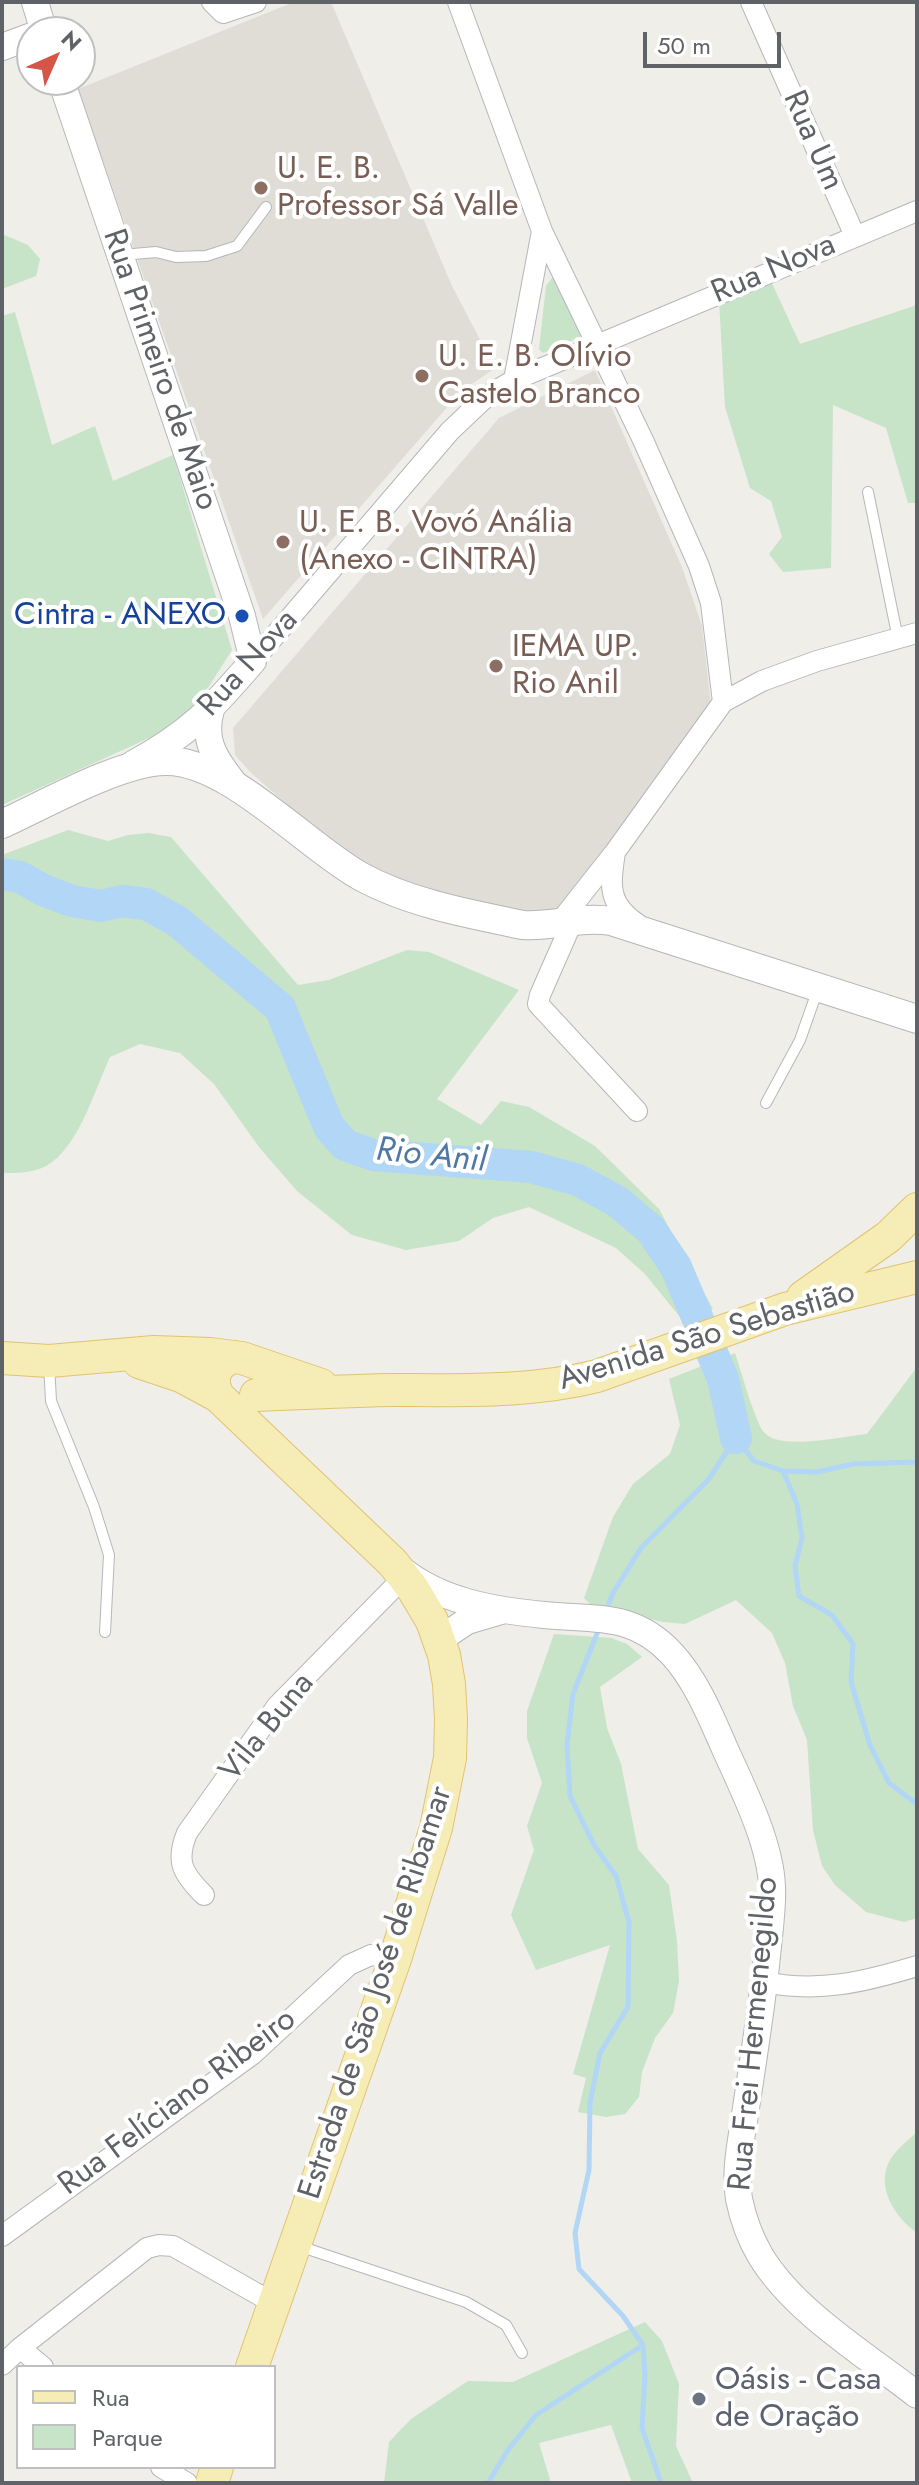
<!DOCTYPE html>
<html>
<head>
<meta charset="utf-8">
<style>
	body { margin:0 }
	#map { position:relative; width:919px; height:2485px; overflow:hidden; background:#efeee8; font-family:Jost,sans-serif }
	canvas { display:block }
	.frame { position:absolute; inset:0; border:4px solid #5f6266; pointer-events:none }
	.legend { position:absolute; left:16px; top:2365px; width:260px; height:104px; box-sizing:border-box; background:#fff; border:2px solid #bfc0c2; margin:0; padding:10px 14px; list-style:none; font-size:24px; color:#5f6266 }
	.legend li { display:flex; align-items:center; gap:16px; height:40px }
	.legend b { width:40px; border:2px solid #bfc0c2 }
	.north { position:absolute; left:16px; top:16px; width:80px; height:80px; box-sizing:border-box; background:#fff; border:2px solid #bfc0c2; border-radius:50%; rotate:45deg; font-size:22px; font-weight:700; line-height:32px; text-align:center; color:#5f6266 }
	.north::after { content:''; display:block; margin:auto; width:28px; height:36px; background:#d55548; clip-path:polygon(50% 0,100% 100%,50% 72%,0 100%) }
	.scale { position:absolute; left:643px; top:32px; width:138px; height:36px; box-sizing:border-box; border:4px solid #5f6266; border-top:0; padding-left:10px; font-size:24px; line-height:28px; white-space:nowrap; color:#5f6266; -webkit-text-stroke:6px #fff; paint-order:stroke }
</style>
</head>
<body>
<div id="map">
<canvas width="919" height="2485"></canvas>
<div class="frame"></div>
<ul class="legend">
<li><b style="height:10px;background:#f6edb6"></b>Rua</li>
<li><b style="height:22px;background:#c7e3c8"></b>Parque</li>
</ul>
<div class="north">N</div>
<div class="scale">50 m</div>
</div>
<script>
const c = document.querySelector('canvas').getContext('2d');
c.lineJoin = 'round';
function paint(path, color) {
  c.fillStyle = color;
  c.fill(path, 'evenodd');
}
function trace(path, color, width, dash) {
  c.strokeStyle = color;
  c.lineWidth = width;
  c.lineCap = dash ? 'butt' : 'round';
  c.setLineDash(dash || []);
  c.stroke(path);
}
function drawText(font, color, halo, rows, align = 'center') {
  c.font = font + ' Jost,sans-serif';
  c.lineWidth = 8;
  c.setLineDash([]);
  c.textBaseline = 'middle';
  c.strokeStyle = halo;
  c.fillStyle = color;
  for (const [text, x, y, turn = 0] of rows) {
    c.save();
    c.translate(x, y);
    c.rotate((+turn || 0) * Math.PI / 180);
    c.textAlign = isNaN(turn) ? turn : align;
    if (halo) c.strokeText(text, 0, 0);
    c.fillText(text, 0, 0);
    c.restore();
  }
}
const education = new Path2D(`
	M294,2H331L452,286L495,368L472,384L450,404L263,619L78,89Z
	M595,370L682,567L702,626L711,706L568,903L554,910L532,914L411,886L341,851L251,773L235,755L233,728L499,418Z`);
const green = new Path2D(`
	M2,234L28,245L40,259L36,276L2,289Z
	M555,274L584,335L543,353L539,349L546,286Z
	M770,279L800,344L917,305V503H908L886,428L833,405L831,568L783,572L769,554L782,537L771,501L750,488L725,407L719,300Z
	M15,312L52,445L95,426L113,481L173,455L232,650L197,705L171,728L2,805V316Z
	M68,830L108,841L128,835L148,833L171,837L298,985L329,980L407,950L429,952L519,990L437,1099L481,1125L501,1101L529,1107L595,1146L659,1209L713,1309L684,1322L645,1274L616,1248L529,1207L493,1218L459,1241L406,1250L352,1235L297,1191L259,1147L214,1084L180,1053L140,1044L110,1057C95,1089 78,1149 46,1166C34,1173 15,1173 2,1173V855Z
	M735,1353C741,1371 754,1418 763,1431C777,1452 844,1436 867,1434L917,1367V1918L904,1922L866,1912L835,1885L822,1866L813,1830L807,1740L793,1706L785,1663L772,1633L736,1600L685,1624L663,1622L592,1606L584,1598L613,1517L633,1484L670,1454L680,1425L669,1379Z
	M554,1634L611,1638L627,1644L642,1657L600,1687L607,1728L621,1764L638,1849L669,1885L677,1941L679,1981L673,2013L655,2038L642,2072L639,2097L625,2114L606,2117L578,2112L586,2078L573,2074L610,1945L536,1970L511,1915L534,1850L527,1826L542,1783L527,1738V1711Z
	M917,2132V2233C895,2217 875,2187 890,2160C896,2150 908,2140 917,2132Z
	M645,2322L662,2341L679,2384L676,2446L693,2483H632L611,2425L539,2443L551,2483H384L389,2442L411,2419L468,2381L513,2382Z`);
const stream = new Path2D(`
	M783,1471L797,1504L802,1538L795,1566L799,1596L832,1615L853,1644L851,1682L870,1745L889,1783L917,1804
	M605,1613L613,1593L641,1548L708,1480L736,1438L754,1461L783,1471L817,1472L853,1464L917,1462
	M600,1626L573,1694L567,1744L570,1796L594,1845L616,1876L629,1922L628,2007L600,2053L590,2103L589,2170L575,2233L579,2269L623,2316L643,2345L645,2375L642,2428L661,2483
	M488,2483L508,2450L536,2415L643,2345`);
const river = new Path2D(`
	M2,874L20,877L43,890L72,901L101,906L122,901L146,904L177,921L280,1008L329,1127L345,1145L373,1155L531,1167L578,1180L618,1202L651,1230L676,1267L723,1379L736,1438`);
const service = new Path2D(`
	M122,255L156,252L176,257L206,256L237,246L266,207
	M868,492L898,639
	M766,1103L800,1040L818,989
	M49,1363L51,1401L94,1507L109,1555L105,1632
	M299,2246L466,2302L506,2325L522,2353`);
const minor = new Path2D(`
	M212,2L223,13L256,2
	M458,2L542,231L643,440L699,566L711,603L723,702
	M751,2L855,236
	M514,380L542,231
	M253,661L450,431L487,396L514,380L917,211
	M615,852C610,886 607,904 639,925
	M573,920L540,995L538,1004L637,1111
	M559,923L615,852L723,702L762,681L817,661L917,633
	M204,1895C183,1874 175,1862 187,1833L277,1706L405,1576
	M764,1982C819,1993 864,1982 917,1966
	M2,2236L253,2054L349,1965L371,1955L395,1959
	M20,2348L43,2367
	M2,2365L20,2348L147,2248L159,2245L173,2246L275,2304
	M161,2467L187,2483`);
const tertiary = new Path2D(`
	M35,2L44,32
	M2,47L32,36
	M61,80L242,616L253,661C211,710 190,733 133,764
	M211,710C201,742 218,763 237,787
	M402,1570C443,1602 493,1610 544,1615C595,1620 633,1612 672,1654C696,1680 711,1717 725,1749C743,1789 770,1842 772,1886C773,1906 770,1926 768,1946C763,2001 754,2054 746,2108C742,2137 734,2169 739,2199C743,2218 750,2238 760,2255C793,2311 866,2355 917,2395
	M440,1639L467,1621L501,1611`);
const secondary = new Path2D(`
	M2,824C46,804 119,762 165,761C227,759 306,846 360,876C409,903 469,914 523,925C553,927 581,916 611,921L917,1019`);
const primary = new Path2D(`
	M803,1297L888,1237L917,1209
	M234,1357C215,1363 209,1378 218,1396L393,1563L413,1589L432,1621L444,1655L449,1684L451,1719L450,1758L436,1828L395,1959L252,2367
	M2,1358L49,1361L154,1352L210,1354L242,1358L321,1385
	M139,1362L181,1376L218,1396
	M256,1395C301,1393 346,1391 390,1390C460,1390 529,1393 597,1376L785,1309L917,1277
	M212,2483L217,2467`);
const markers = [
	[261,188,8,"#8d6e63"],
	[422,376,8,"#8d6e63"],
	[283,542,8,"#8d6e63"],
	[242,616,8,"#1a4fb4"],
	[496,666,8,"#8d6e63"],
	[699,2399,8,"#6b7280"]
];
const streetNames = [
	["Rua Um",812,141,66],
	["Rua Nova",774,270,-23],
	["Rua Primeiro de Maio",159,370,71],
	["Rua Nova",249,664,-48],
	["Avenida São Sebastião",707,1337,-17],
	["Vila Buna",268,1728,-51],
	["Estrada de São José de Ribamar",377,1993,-72],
	["Rua Frei Hermenegildo",755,2034,-85],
	["Rua Felíciano Ribeiro",178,2103,-37]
];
const educationNames = [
	["U. E. B.",277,170],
	["Professor Sá Valle",277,207],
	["U. E. B. Olívio",438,358],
	["Castelo Branco",438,395],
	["U. E. B. Vovó Anália",299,524],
	["(Anexo - CINTRA)",299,561],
	["IEMA UP.",512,648],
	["Rio Anil",512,685]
];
const transitNames = [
	["Cintra - ANEXO",226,616]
];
const worshipNames = [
	["Oásis - Casa",715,2381],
	["de Oração",715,2418]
];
const waterNames = [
	["Rio Anil",431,1157,6]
];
paint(education, '#dfddd6');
paint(green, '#c7e3c8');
trace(stream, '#b2d6f5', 5);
trace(river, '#b2d6f5', 32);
trace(service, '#b5b7ba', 12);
trace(minor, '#b5b7ba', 22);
trace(tertiary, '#b5b7ba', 28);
trace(secondary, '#b4b6ba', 30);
trace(primary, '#e1c36f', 34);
trace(service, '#fff', 10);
trace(minor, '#fff', 20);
trace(tertiary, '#fff', 26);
trace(secondary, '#fff', 28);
trace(primary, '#f6edb6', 32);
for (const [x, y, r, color] of markers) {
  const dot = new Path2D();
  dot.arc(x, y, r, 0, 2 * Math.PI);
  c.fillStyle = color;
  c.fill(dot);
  trace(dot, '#fff', 3);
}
drawText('32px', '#5f6266', '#fff', streetNames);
drawText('32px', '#785e54', '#fff', educationNames, 'left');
drawText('32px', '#164399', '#fff', transitNames, 'right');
drawText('32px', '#5b616d', '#fff', worshipNames, 'left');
drawText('italic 34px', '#4f78a6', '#fff', waterNames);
</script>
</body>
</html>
